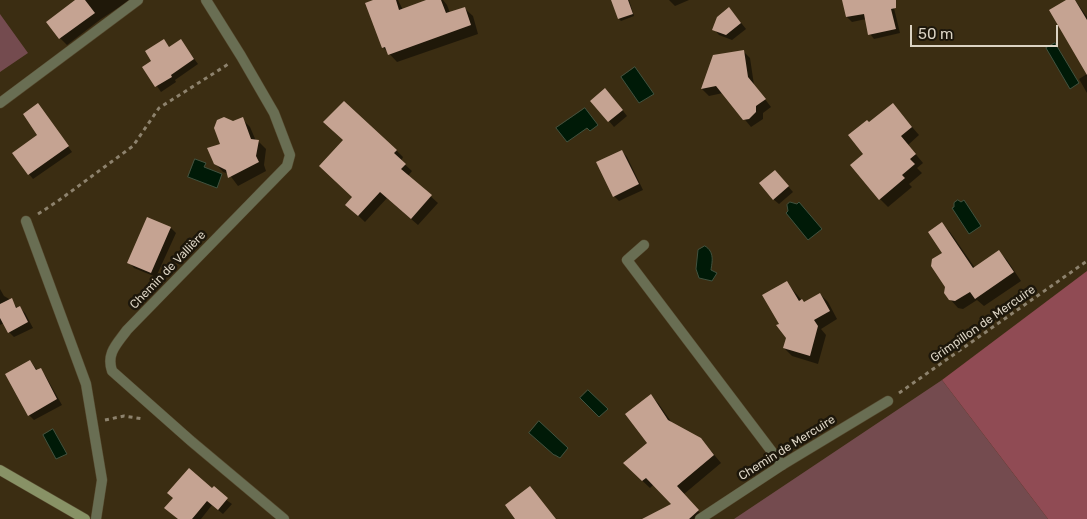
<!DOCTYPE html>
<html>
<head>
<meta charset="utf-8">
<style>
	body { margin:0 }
	#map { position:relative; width:1087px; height:519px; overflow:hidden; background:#3b2d12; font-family:Rubik,sans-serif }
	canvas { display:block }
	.scale { position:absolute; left:910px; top:25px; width:148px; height:22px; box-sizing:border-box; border:2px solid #dbd3c3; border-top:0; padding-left:6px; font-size:15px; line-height:18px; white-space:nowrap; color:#dbd3c3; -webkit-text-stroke:4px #1d170b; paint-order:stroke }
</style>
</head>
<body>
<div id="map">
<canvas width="1087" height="519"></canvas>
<div class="scale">50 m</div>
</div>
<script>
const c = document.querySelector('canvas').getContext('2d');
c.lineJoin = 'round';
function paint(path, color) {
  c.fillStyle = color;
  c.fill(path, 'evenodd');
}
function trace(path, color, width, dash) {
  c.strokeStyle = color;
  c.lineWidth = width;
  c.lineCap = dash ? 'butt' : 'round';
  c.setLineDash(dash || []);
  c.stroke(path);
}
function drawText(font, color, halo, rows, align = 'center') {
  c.font = font + ' Rubik,sans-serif';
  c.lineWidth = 5;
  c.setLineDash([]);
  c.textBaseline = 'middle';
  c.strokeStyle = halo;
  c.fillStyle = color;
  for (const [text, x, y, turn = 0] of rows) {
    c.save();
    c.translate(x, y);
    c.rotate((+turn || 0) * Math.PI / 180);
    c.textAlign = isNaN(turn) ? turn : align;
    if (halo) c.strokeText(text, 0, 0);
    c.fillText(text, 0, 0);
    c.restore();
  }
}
const green = new Path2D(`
	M0,14L28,53L0,72Z
	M942,380L1048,519H734Z`);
const forest = new Path2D(`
	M1087,271V519H1048L942,380Z`);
const water = new Path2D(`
	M1055,43L1079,83L1070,89L1046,48Z
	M635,67L654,94L639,103L621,77Z
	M585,108L598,125L590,131L587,128L567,142L556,128Z
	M195,159L206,163L204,167L222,174L217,188L188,177Z
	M958,200L961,202L964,200L981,226L969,234L952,208L954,207V203Z
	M790,202L797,204L799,202L822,229L808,240L786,213L788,211L787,205Z
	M705,246C715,252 712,262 711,270L717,273L712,281L699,278L696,269L698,250Z
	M588,390L608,409L599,417L580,398Z
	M539,421L568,448L560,458L555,455H554L529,433Z
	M53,429L67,454L56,459L43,435Z`);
const shadow = new Path2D(`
	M77,0H130L101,19L67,45L60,38Z
	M377,0H398L403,10L430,0H443L447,5L450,13L464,8L473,16L478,34L397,62L383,47Z
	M619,0H629L634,16L621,21L619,19Z
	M669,0H689L675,6Z
	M843,0H892L900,33L874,39L870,34L866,19L852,22L847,17Z
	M1069,0H1075L1087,17V73Z
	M734,14L746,29L732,40L719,35L714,29Z
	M164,41L170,48L181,41L198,64L175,80L176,82L161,92L144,67L153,61Z
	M743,51L750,58L754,85L771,107L763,113V119L751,127L723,93L709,96L702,89L714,56Z
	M1087,74V93L1079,79Z
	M611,95L627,116L614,127L609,121Z
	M38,104L72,152L33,179L29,174L39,135Z
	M893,105L919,135L908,145L923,163L917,168L922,173L909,184L912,187L888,207L880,199L865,154L869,124Z
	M242,119L250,127L256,141H258L266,149L264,165L266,171L238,186L229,174L223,172L215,163L222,144L233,123Z
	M396,150L403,157L401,161L412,171L408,176L438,203L418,225L387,198L365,222L347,205L354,198L321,166Z
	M622,151L627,157L643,190L619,201L614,196Z
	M780,177L793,192L779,204L773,199Z
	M942,224L950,232L975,268L999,252L1007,260L1021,281L984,306L977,300L963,309L958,308L950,299L944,253Z
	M171,228L176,233L156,277L134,268L129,262Z
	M787,283L804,303L820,294L828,302L837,319L821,329L826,335L818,364L792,356L784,348L787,338L780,324Z
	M0,289L4,296L11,300L18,309L20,308L25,313L33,328L14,337L9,332L4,323L0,325Z
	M30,361L38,371L40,370L45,375L62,405L34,420L29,415Z
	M651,396L658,403L672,423L701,439L721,463L684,494L705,519H645L673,504L654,484L650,488L632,471L649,443Z
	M212,490L232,504L223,514L212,505L201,519H179Z`);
const building = new Path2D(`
	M75,0H85L95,13L59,39L46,22Z
	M373,0H396L399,10L426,0H441L446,13L465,7L471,25L388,55L385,47L382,48L365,3Z
	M611,0H628L633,14L618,19Z
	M842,0H896V8L891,9L896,29L868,35L864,14L846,17Z
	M1066,0H1075L1087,20V75L1049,10Z
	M729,7L741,23L726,35L712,30L717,17Z
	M164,39L169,47L181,39L194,59L171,75L172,77L155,87L142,67L151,61L145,51Z
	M744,50L748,77L766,99L756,106V112L749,119L743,120L716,86L701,89L713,55Z
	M605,88L623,110L608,122L590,101Z
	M344,101L397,150L394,153L406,164L401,169L432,195L411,219L380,192L358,216L345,205L352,197L319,166L343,140L323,122Z
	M38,103L69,146L28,175L12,153L37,135L23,114Z
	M893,103L912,127L901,136L916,154L910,159L915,164L902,175L905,178L879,200L850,165L863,154L848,135L867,120L869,122Z
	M224,117L233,121L243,117L251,139L259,140L256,156L259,162L228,178L226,170L214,164L207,148L220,144L214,128L217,120Z
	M622,150L639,184L613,197L596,162Z
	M775,170L789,186L773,200L759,183Z
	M147,217L171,227L151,273L127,263Z
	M942,222L973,268L999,250L1014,272L975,299L970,292L955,301L949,300L944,293L945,287L931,266L932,259L942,253L928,232Z
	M787,281L799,301L802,299L804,302L820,293L830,311L814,320L818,326L810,356L783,348L786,338L776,325L779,324L762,295Z
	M12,298L16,308L20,306L28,322L8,333L0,318V304Z
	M30,360L36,370L41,368L57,399L28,416L5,374Z
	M651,394L668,420L701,438L714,455L677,486L699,510L689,519H642L671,504L646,478L642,481L623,463L647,443L625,414Z
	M189,468L212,488L214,486L228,498L218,510L207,501L192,519H178L164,508L173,498L167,493Z
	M530,486L556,519H515L505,505Z`);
const path = new Path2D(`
	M38,214L58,201L133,146L159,108L230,63
	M899,393L1087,261
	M105,420L124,416L143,419`);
const lane = new Path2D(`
	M26,221L86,384L102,480L96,519
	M644,245L627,260L782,465`);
const street = new Path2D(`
	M206,0L241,56L274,113L290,155L287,166L127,330C117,344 106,353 112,371L191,441L284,519
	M0,103L138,0
	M700,519L782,465L888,401`);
const secondary = new Path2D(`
	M0,470L85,519`);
const streetNames = [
	["Chemin de Vallière",168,270,-46],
	["Grimpillon de Mercuire",983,324,-35],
	["Chemin de Mercuire",787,448,-32]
];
paint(green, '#744b4f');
paint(forest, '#904b54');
paint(water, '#001a07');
trace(water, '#42523f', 1);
paint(shadow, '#0007');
paint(building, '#c5a392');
trace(lane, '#55482e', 11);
trace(street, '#55482e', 11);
trace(secondary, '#55482e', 11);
trace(path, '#8d826d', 3, [4, 4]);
trace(lane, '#696e53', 10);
trace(street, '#696e53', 10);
trace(secondary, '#889266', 10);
drawText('12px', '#dbd3c3', '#1d170b', streetNames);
</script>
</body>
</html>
